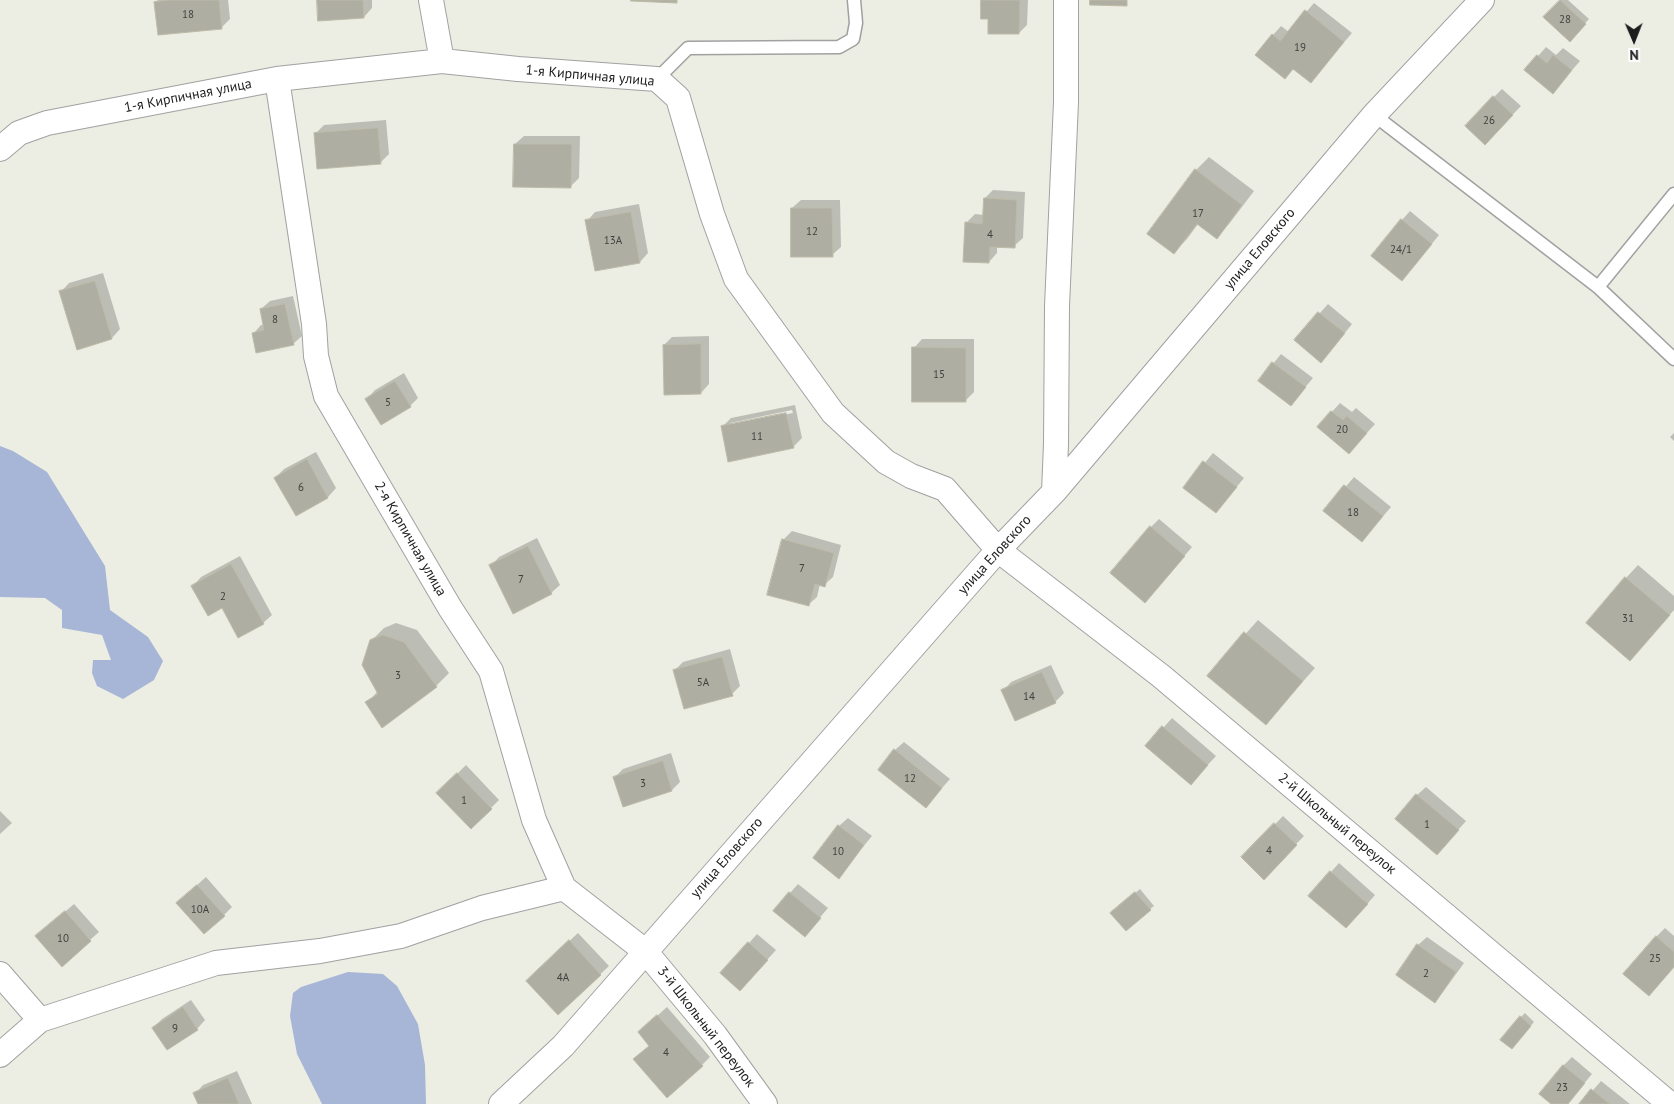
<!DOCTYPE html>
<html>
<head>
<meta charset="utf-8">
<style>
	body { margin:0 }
	#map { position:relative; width:1674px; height:1104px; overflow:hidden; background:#ecede3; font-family:"PT Sans",sans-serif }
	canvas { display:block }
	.north { position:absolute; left:1609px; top:15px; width:50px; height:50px; -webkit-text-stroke:4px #fff; paint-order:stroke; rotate:179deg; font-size:14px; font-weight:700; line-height:20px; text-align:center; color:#1d1d1d }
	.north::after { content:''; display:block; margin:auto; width:18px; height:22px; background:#1d1d1d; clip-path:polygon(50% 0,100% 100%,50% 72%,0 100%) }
</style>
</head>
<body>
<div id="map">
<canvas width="1674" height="1104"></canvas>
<div class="north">N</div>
</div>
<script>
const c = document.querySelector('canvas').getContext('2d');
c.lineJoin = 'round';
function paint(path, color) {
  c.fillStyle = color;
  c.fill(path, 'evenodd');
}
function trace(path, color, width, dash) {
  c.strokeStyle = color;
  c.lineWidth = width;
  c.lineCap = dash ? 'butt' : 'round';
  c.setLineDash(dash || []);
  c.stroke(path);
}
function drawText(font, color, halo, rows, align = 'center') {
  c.font = font + ' "PT Sans",sans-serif';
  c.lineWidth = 4;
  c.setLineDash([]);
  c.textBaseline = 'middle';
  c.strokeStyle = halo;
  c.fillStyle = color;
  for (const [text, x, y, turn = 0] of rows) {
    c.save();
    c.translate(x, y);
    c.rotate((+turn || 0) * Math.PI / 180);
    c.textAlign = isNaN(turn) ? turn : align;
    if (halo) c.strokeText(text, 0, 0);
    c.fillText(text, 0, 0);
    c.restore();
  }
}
const water = new Path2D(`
	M0,446L13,451L47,472L105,566L110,610L148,637L163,661L154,680L123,699L97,686L92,673L93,660H111L102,635L62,628V610L45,598L0,597Z
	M348,972L383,974L397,986L418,1024L425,1065L426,1104H322L297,1054L290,1016L293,993L301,987Z`);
const shadow = new Path2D(`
	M158,0H228L230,19L222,27L156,2Z
	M318,0H372V8L364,17Z
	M982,0H1028L1027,25L1019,33L989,18Z
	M1561,0H1568L1589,19L1570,40L1545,17Z
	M1314,3L1352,33L1311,81L1294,68L1285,77L1273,35L1281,26L1289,32Z
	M1546,47L1556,55L1563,48L1580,61L1553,92L1526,70Z
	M1502,89L1521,106L1493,135L1494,97Z
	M386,120L389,154L381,162L315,134L324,125Z
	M524,136H580L579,178L570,187L515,144Z
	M1209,157L1254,191L1229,224L1216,237L1198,224L1187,239L1174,252L1148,234L1196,170Z
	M993,190L1025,192L1023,238L1014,246H997V253L989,262L966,223L975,214L984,215L985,198Z
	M801,200H840L841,247L832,255L792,208Z
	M639,204L648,253L640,262L596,269L587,221L595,212Z
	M1410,211L1439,235L1410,271L1402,220Z
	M103,273L120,329L112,338L61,292L69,283Z
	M293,296L302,336L293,344L253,334L261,325H264L261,309L270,301Z
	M1328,304L1352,324L1329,353L1296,340Z
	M709,336V384L701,393L664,345L672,337Z
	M922,339H974V392L965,401L914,348Z
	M1281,354L1313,378L1291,404L1260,380Z
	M404,373L418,398L410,406L367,399L375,390Z
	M1340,403L1352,412L1356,408L1375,424L1357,444L1318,427Z
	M795,405L802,438L793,447L722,427L731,418ZM792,410L793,413L730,426V423Z
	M1674,433V441L1670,437Z
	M316,452L336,488L328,497L296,514L275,478L284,469Z
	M1213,453L1244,478L1216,512L1184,488Z
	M1354,477L1391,507L1362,541L1325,511Z
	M1159,519L1192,547L1153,593L1151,527Z
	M792,531L841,545L833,577L824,585L820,584L817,597L808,605L783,540Z
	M537,538L560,585L551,593L491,566L499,557Z
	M240,556L272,615L263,623L222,607L193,586L201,577Z
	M1638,565L1674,596V610L1630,660L1626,578Z
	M1258,620L1315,668L1266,723L1209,675Z
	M396,623L417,630L449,673L436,686L367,703L378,691L371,641L384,628Z
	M730,649L740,686L732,694L675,670L683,662Z
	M1051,665L1064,693L1055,702L1003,691L1011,682Z
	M1172,718L1216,756L1191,783L1147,746Z
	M904,742L950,779L926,806L895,750Z
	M671,753L680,782L672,790L615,777L623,769Z
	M466,765L499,800L471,828L438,793Z
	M1426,787L1466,821L1437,854L1417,795Z
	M0,811L12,823L0,834Z
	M1283,816L1304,836L1263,878L1243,857Z
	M848,818L872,836L838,877L839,826Z
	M1339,863L1375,895L1355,918L1331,872Z
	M206,877L232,907L224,915L186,895Z
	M798,884L828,908L805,935L790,893Z
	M1140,889L1154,906L1150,909H1116Z
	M74,904L99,932L90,940L46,928Z
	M1665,928L1674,936V966L1656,937Z
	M578,933L609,966L558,1014L536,972Z
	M757,934L776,950L748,981L749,943Z
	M1427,937L1464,963L1443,992L1435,1001L1418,945Z
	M191,1000L205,1020L197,1029L153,1028L162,1019Z
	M667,1007L710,1057L702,1065L650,1045L648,1024Z
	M1525,1013L1534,1022L1516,1044L1521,1017Z
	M1572,1057L1592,1074L1567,1104H1553L1563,1066Z
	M237,1071L252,1104H199L195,1094L203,1085Z
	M1601,1081L1630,1104H1581Z`);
const building = new Path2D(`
	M170,0H219L222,29L158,35L154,2Z
	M317,0H363L364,18L318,21Z
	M631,0H677V3L631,1Z
	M981,0H1020L1019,34H988V19H981Z
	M1090,0H1127V6L1090,5Z
	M1560,0L1586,24L1570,42L1543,17Z
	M1305,10L1344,42L1311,83L1293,69L1285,79L1255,55L1272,34L1280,41Z
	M1537,55L1547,63L1553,55L1572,70L1553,94L1524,70Z
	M1493,96L1513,115L1485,145L1465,126Z
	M378,128L381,164L317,169L314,133Z
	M514,144H572L571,188L513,187Z
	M1195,169L1242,205L1217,239L1197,224L1174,254L1147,234Z
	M984,198L1017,200L1015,248L990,247L989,263L963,262L965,222L982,224Z
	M791,208H832L833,257H791Z
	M631,212L640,263L595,271L585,220Z
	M1401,219L1432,244L1402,281L1371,256Z
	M95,281L112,339L77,350L59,291Z
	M285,304L294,345L256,353L252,333L264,330L260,309Z
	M1318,312L1345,333L1321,363L1294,340Z
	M701,344V394L664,395L663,345Z
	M912,347L966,348V402H912Z
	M1272,362L1306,387L1291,406L1258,381Z
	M395,381L411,407L381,425L365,399Z
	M1331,411L1343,420L1347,416L1367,433L1349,454L1317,427Z
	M786,413L794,448L728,462L721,426Z
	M307,459L328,498L296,516L274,478Z
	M1203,461L1237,487L1216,513L1183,488Z
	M1344,485L1383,516L1362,542L1323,511Z
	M1150,526L1185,556L1145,603L1110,573Z
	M782,539L834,553L825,587L815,584L809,606L767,595Z
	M528,546L552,594L513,614L489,565Z
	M231,564L264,624L238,638L222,608L208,616L191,586Z
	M1625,577L1670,615L1630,661L1586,623Z
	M1244,632L1303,681L1266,725L1207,676Z
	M383,635L404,642L437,687L382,728L365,702L378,694L362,665L370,640Z
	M722,657L733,696L684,709L673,670Z
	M1042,672L1056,703L1015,721L1001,690Z
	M1162,726L1208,765L1191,785L1145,746Z
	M894,749L942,788L926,808L878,770Z
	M663,761L672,791L623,807L613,777Z
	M457,773L492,809L471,829L436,793Z
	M1416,794L1459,830L1437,855L1395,819Z
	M1274,823L1297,845L1264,880L1241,857Z
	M838,825L864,845L839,879L813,858Z
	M1330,871L1368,904L1346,928L1308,896Z
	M197,885L225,916L204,934L176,903Z
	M789,892L821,918L805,937L773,911Z
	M1135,892L1151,910L1126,931L1110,913Z
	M65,911L91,941L62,967L35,936Z
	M1656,936L1674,952V967L1649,996L1623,974Z
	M569,940L601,975L558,1015L526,981Z
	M748,942L768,960L740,991L720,973Z
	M1417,944L1456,972L1435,1003L1396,975Z
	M183,1007L198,1030L167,1050L152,1028Z
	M657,1015L703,1066L667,1098L633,1059L649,1046L638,1032Z
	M1520,1016L1531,1026L1512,1049L1500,1040Z
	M1563,1065L1585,1083L1568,1104H1551L1539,1094Z
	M228,1078L239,1104H198L193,1093Z
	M1591,1089L1610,1104H1579Z`);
const service = new Path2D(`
	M657,79L688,48L839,47L853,39L856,23L854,0
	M1374,115L1598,287L1674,359
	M1598,287L1674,194`);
const minor = new Path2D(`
	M431,0L442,61
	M277,79L314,324L316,356L326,396L450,608L491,671L534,820L564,888L645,951L715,1035L765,1104
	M0,149L19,133L47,123L277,79L442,61L518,69L657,79L678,98L712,214L736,279L833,413L886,462L911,476L945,489L998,550L1161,676L1670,1104
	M1054,492L1056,444L1057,306L1066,102V0
	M0,974L40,1020L0,1055
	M40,1020L216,963L320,951L401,936L482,908L564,888
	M501,1104L563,1046L998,550L1054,492L1374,115L1482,0`);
const numberNames = [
	["18",188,15],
	["28",1565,20],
	["19",1300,48],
	["26",1489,121],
	["17",1198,214],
	["12",812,232],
	["4",990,235],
	["13А",613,241],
	["24/1",1401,250],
	["8",275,320],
	["15",939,375],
	["5",388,403],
	["20",1342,430],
	["11",757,437],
	["6",301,488],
	["18",1353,513],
	["7",802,569],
	["7",521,580],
	["2",223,597],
	["31",1628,619],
	["3",398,676],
	["5А",703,683],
	["14",1029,697],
	["12",910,779],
	["3",643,784],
	["1",464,801],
	["1",1427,825],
	["4",1269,851],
	["10",838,852],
	["10А",200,910],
	["10",63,939],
	["25",1655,959],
	["2",1426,974],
	["4А",563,978],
	["9",175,1029],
	["4",666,1053],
	["23",1562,1088]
];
const streetNames = [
	["1-я Кирпичная улица",590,76,5],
	["1-я Кирпичная улица",188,96,-11],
	["улица Еловского",1260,249,-50],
	["2-я Кирпичная улица",410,539,60],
	["улица Еловского",995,555,-48],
	["2-й Школьный переулок",1337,824,40],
	["улица Еловского",727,858,-49],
	["3-й Школьный переулок",706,1027,52]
];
paint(water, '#a7b6d7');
paint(shadow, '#0003');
paint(building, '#afaea3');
trace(building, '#bdbba7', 1);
trace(service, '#a1a1a1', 15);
trace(minor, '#a1a1a1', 26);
trace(service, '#fff', 12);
trace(minor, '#fff', 24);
drawText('11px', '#42413e', null, numberNames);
drawText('14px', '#1d1d1d', '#fff', streetNames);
</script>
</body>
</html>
